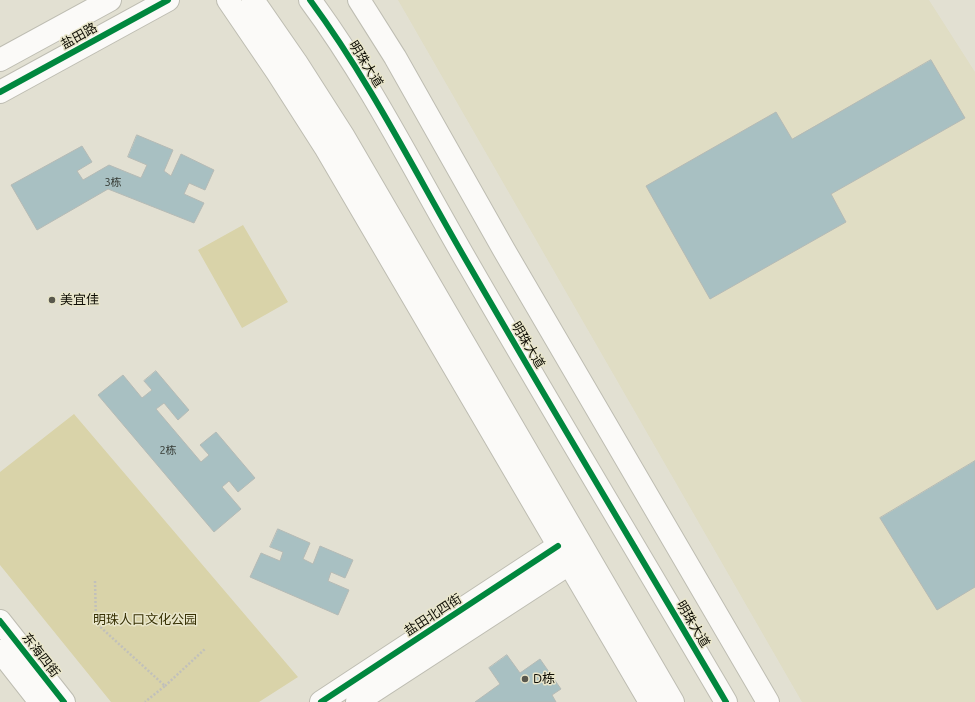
<!DOCTYPE html>
<html>
<head>
<meta charset="utf-8">
<style>
	body { margin:0 }
	canvas { display:block; background:#e2e0d2 }
</style>
</head>
<body>
<canvas width="975" height="702"></canvas>
<script>
const c = document.querySelector('canvas').getContext('2d');
c.lineJoin = 'round';
function paint(path, color) {
  c.fillStyle = color;
  c.fill(path, 'evenodd');
}
function trace(path, color, width, dash) {
  c.strokeStyle = color;
  c.lineWidth = width;
  c.lineCap = dash ? 'butt' : 'round';
  c.setLineDash(dash || []);
  c.stroke(path);
}
function drawText(font, color, halo, rows, align = 'center') {
  c.font = font + ' Ubuntu,"Noto Sans SC",sans-serif';
  c.lineWidth = 3;
  c.setLineDash([]);
  c.textBaseline = 'middle';
  c.strokeStyle = halo;
  c.fillStyle = color;
  for (const [text, x, y, turn = 0] of rows) {
    c.save();
    c.translate(x, y);
    c.rotate((+turn || 0) * Math.PI / 180);
    c.textAlign = isNaN(turn) ? turn : align;
    if (halo) c.strokeText(text, 0, 0);
    c.fillText(text, 0, 0);
    c.restore();
  }
}
const built = new Path2D(`
	M398,0H929L975,72V702H802Z`);
const green = new Path2D(`
	M243,225L288,302L242,328L198,250Z
	M74,414L298,677L259,702H111L0,565V472Z`);
const building = new Path2D(`
	M931,60L965,118L831,194L846,222L710,299L646,186L776,112L792,139Z
	M137,135L173,150L164,171L171,176L181,154L214,170L205,190L189,183L184,194L204,203L194,223L108,189L37,230L11,185L82,146L92,162L77,171L83,180L109,165L141,178L147,165L128,157Z
	M156,371L189,410L178,420L164,403L156,409L201,462L209,455L200,445L216,432L255,478L238,492L229,481L222,487L241,509L214,532L98,395L123,375L142,398L152,390L144,381Z
	M975,461V587L937,610L880,518Z
	M278,529L310,543L303,559L313,564L320,546L353,560L345,578L331,572L328,581L349,590L338,615L250,577L261,553L280,561L283,552L270,547Z
	M507,655L520,673L540,659L561,689L552,695L556,702H475L500,684L489,668Z`);
const path = new Path2D(`
	M95,581L96,623L165,686L145,702
	M165,686L206,648`);
const street = new Path2D(`
	M0,621L64,702
	M0,651L40,702
	M321,702L558,546
	M357,702L569,564`);
const secondary = new Path2D(`
	M228,0L277,72L325,147L650,702
	M253,0L296,62L344,137L673,702
	M310,0C372,84 418,178 470,267C554,413 641,557 726,702
	M359,0L395,57L504,250L768,702
	M0,60L110,0
	M0,92L168,0`);
const cycleway = new Path2D(`
	M310,0C372,84 418,178 470,267C554,413 641,557 726,702
	M0,92L168,0
	M0,621L64,702
	M321,702L558,546`);
const markers = [
	[52,300,4,"#59584d"],
	[525,679,4,"#59584d"]
];
const numberNames = [
	["3栋",113,182],
	["2栋",168,450]
];
const streetNames = [
	["盐田路",79,36,-29],
	["明珠大道",366,64,58],
	["明珠大道",528,345,59],
	["盐田北四街",433,615,-33],
	["明珠大道",693,624,59],
	["东海四街",41,655,52]
];
const poiNames = [
	["美宜佳",60,300],
	["D栋",533,679]
];
const parkNames = [
	["明珠人口文化公园",145,620]
];
paint(built, '#e0ddc4');
paint(green, '#d9d3a9');
paint(building, '#a8c0c2');
trace(building, '#b5bab5', 1);
trace(street, '#bebdb2', 24);
trace(secondary, '#bebdb2', 24);
trace(path, '#c1c0bb', 2.5, [2, 2]);
trace(street, '#fbfaf8', 22);
trace(secondary, '#fbfaf8', 22);
trace(cycleway, '#00873e', 6);
for (const [x, y, r, color] of markers) {
  const dot = new Path2D();
  dot.arc(x, y, r, 0, 2 * Math.PI);
  c.fillStyle = color;
  c.fill(dot);
  trace(dot, '#e9e6cb', 1.5);
}
drawText('11px', '#353a34', null, numberNames);
drawText('13px', '#0f0e05', '#e9e6cb', streetNames);
drawText('13px', '#0f0e05', '#e9e6cb', poiNames, 'left');
drawText('13px', '#373104', '#e9e6cb', parkNames);
</script>
</body>
</html>
